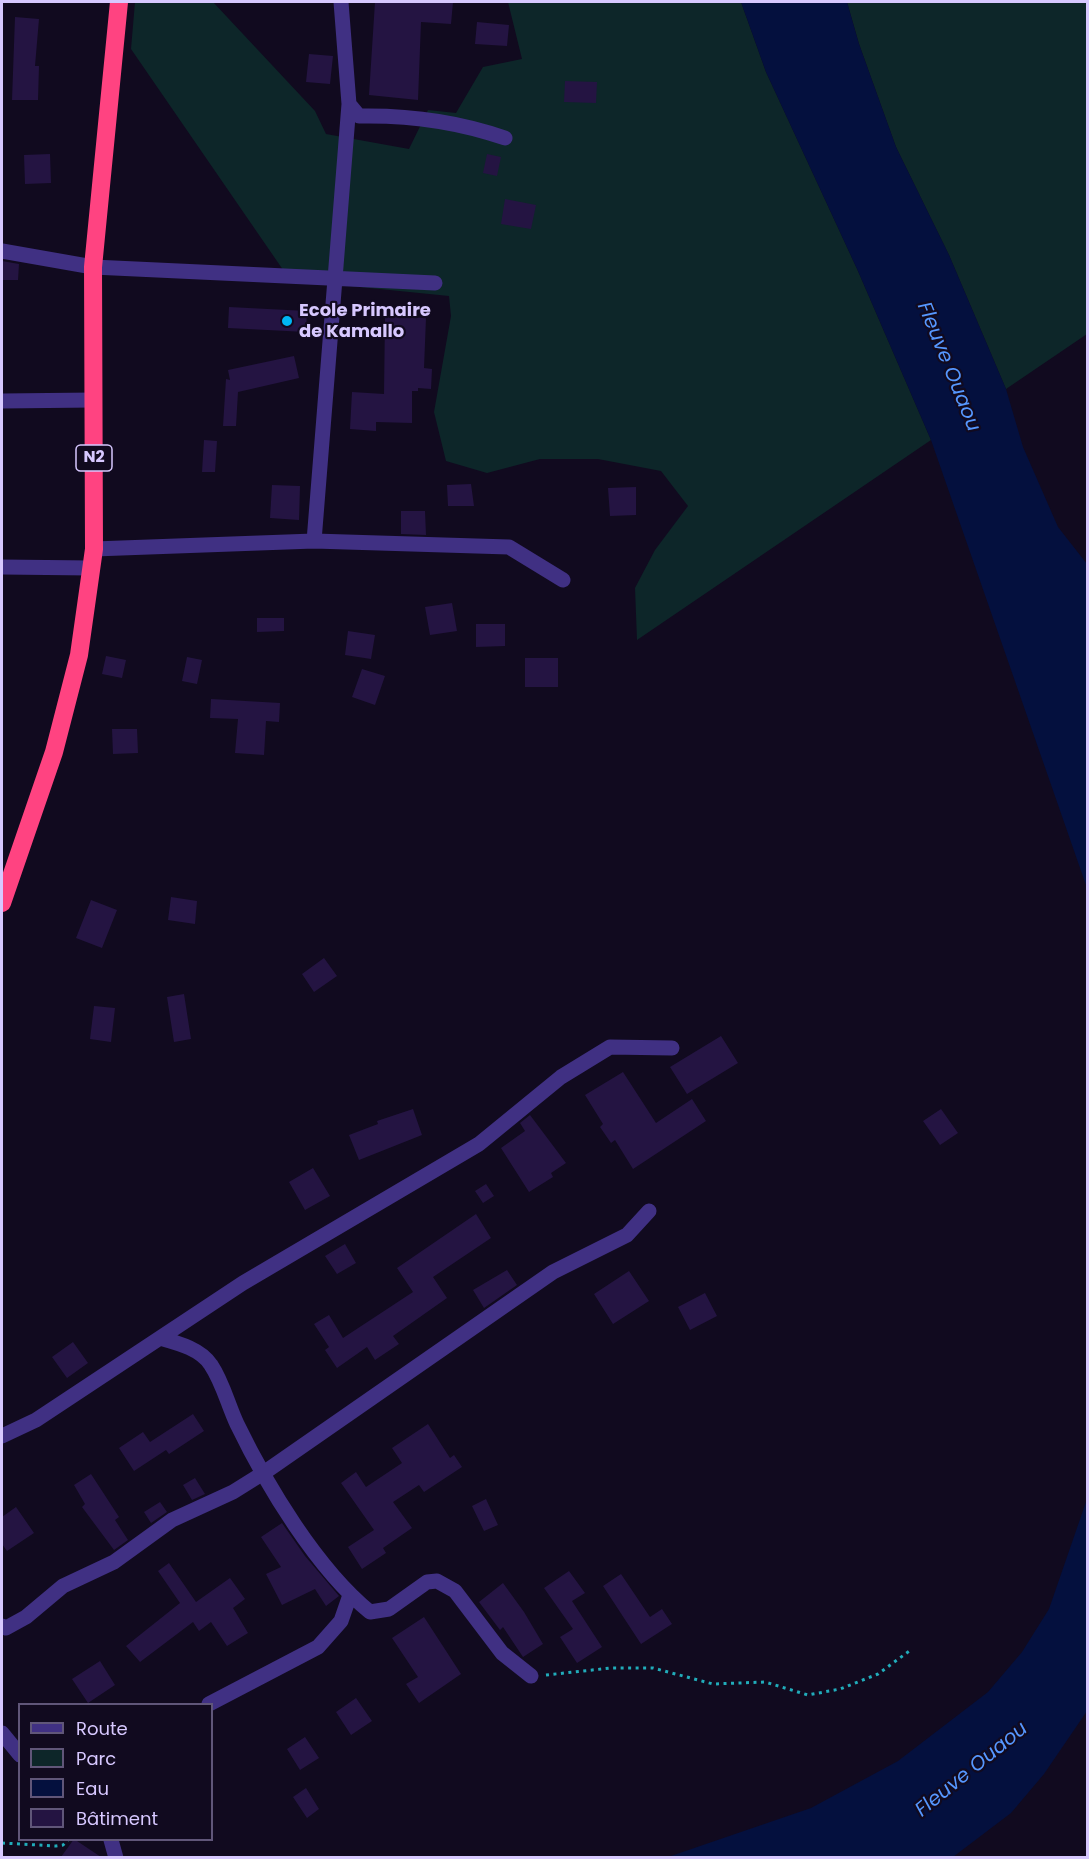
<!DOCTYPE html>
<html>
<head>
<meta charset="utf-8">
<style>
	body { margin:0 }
	#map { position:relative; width:1089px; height:1859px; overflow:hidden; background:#110a1f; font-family:Poppins,sans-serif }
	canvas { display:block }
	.frame { position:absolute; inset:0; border:3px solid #d7c8ff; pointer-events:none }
	.legend { position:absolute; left:18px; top:1703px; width:195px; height:138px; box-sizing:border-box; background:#110a1f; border:2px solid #605679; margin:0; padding:8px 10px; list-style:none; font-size:18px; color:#d7c8ff }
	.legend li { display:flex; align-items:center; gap:12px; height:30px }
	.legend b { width:30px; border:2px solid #605679 }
</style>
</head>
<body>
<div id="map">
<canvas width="1089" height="1859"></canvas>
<div class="frame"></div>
<ul class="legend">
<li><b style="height:8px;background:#403083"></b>Route</li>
<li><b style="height:16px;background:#0d2629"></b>Parc</li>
<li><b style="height:16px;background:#04103e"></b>Eau</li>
<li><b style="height:16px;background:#241442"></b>Bâtiment</li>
</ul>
</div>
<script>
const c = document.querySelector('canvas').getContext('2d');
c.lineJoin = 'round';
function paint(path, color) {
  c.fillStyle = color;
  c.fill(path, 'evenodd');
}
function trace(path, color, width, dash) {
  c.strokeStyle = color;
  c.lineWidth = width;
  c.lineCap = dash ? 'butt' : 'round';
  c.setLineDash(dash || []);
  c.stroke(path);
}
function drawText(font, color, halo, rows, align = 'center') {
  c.font = font + ' Poppins,sans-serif';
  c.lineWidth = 4.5;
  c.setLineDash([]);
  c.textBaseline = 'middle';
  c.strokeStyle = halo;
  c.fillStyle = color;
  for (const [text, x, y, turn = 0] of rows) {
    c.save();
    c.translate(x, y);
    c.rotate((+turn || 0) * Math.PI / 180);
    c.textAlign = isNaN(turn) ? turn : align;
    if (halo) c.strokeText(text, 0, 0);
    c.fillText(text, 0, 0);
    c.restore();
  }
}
const green = new Path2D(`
	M135,2H213L315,111L326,134L409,149L428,110L456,113L483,67L522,59L508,2H741L766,72L858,271L931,440L637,640L635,588L655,550L688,506L661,471L598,459H540L487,473L446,461L434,412L451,316L449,296L290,280L131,49Z
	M847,2H1087V334L1006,389L949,255L896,147L859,44Z`);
const water = new Path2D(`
	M741,2H847L859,44L896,147L949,255L1006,389L1023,447L1058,527L1087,564V888L931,440L858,271L766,72Z
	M1087,1499V1711L1044,1774L1011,1813L953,1857H668L811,1808L898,1761L988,1692L1022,1652L1049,1609Z`);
const building = new Path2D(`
	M375,2H453L451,24L421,22L418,100L369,95Z
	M15,17L39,19L35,66H39L38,100H12Z
	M477,22L509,25L507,46L475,44Z
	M309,54L333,56L330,84L306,82Z
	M565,81L597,82L596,103L564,102Z
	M50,154L51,183L25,184L24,155Z
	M487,154L501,157L497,176L483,173Z
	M505,199L536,205L531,229L501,224Z
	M2,261L19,264L18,280H2Z
	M229,307L307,311L306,332L228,328Z
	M385,316L426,318L424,368L432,369L431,389L418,388V391H412V423L376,422V431L350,429L352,392L384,394Z
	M294,356L299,378L238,392L236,426H223L226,379L230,380L228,370Z
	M204,440L217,441L215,472H202Z
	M471,484L474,506H448L447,485Z
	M272,485L300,486L299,520L270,518Z
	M636,487V515L610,516L608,488Z
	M401,511H425L426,535L401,534Z
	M452,603L457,631L430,635L425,607Z
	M257,618H284V631L257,632Z
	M476,624H505V646L476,647Z
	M348,631L375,635L371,659L345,655Z
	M106,656L126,660L122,678L102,674Z
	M187,657L202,660L197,684L182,681Z
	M525,658H558V687H525Z
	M362,669L385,676L375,705L352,697Z
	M211,699L280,703L279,722L266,721L264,755L235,753L238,719L210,718Z
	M112,729H137L138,753L113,754Z
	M171,897L197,901L195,924L168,920Z
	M91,900L117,910L102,948L76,938Z
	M324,958L337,976L314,992L302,974Z
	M184,994L191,1039L174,1042L167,997Z
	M94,1006L115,1008L111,1042L90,1039Z
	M721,1036L738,1063L687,1094L670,1067Z
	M623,1072L656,1123L692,1099L706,1121L633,1169L615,1140L611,1143L600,1127L603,1124L585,1095Z
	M413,1109L422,1135L359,1160L349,1135L378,1124L377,1121Z
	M941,1109L958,1133L940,1145L923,1121Z
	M530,1115L566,1163L551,1173L553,1177L529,1192L501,1148L525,1131L520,1123Z
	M313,1168L330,1196L305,1210L289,1182Z
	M486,1184L494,1196L483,1203L475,1191Z
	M476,1214L491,1238L433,1277L447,1298L393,1336L399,1344L375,1360L367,1347L337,1368L325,1350L329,1347L314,1324L329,1315L343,1338L413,1292L397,1268Z
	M345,1244L356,1263L337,1274L325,1256Z
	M507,1270L517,1285L484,1308L473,1290Z
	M629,1271L649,1301L613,1324L594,1294Z
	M705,1293L717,1316L690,1330L678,1307Z
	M73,1342L88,1363L67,1378L52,1357Z
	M193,1414L204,1431L169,1454L166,1450L134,1471L119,1448L143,1432L150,1442Z
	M428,1424L450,1458L454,1455L462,1467L424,1492L419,1485L393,1502L412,1528L383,1548L386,1553L362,1569L348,1547L374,1530L341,1483L356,1472L366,1487L402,1463L392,1448Z
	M91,1474L119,1517L115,1520L128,1540L114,1550L82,1507L85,1504L74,1485Z
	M195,1478L205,1494L192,1500L183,1485Z
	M486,1499L498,1525L484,1531L472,1506Z
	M160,1502L167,1512L151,1523L144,1512Z
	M16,1507L34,1533L7,1551L2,1544V1517Z
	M282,1523L305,1556L339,1596L326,1606L315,1589L282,1605L266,1574L281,1567L261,1537Z
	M169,1563L196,1602L230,1578L245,1599L233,1608L248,1633L227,1646L211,1622L199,1631L193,1622L140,1662L126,1646L180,1603L158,1571Z
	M569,1571L585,1593L572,1601L602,1647L577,1663L560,1637L573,1629L544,1588Z
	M621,1574L650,1617L662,1609L672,1624L641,1644L603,1586Z
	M503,1583L524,1612L543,1644L523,1657L503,1627L500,1630L479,1602Z
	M424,1617L461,1674L419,1703L406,1684L418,1677L392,1638Z
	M100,1661L115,1685L88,1703L72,1679Z
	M356,1698L372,1721L351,1735L336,1712Z
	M305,1737L319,1758L300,1770L287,1749Z
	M306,1788L319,1809L307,1818L293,1797Z
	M74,1839L101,1857H61Z`);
const path = new Path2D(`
	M546,1675L611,1668H653L713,1684L765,1682L808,1695L840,1689L878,1674L912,1649
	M2,1843L56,1846L63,1845L68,1840`);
const minor = new Path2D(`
	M341,2L349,104L359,116C410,115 456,121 505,138
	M2,251L93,267L435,283
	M2,401L94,400
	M314,541L349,104
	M94,549L314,541L509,547L563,580
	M2,567L91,568
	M160,1338C178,1343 201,1349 211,1365C223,1383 228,1405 237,1424C267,1486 317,1569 370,1612L389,1609L427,1582L437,1581L455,1591L502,1653L531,1676
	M2,1436L36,1420L243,1283L479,1144L561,1077L610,1047L672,1048
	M2,1626L6,1628L26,1617L63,1586L114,1562L172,1520L233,1492L265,1472L553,1272L627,1235L649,1211
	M209,1704L318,1647L341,1621L350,1595
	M2,1733L20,1755
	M111,1840L116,1858`);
const highway = new Path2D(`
	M2,903L54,752L79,655L94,549L93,267L119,2`);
const markers = [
	[287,321,6,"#00b6f3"]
];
const shields = [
	[94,458,36]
];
const shieldNames = [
	["N2",94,458]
];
const poiNames = [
	["Ecole Primaire",299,311],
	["de Kamallo",299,332]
];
const waterNames = [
	["Fleuve Ouaou",948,367,68],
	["Fleuve Ouaou",972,1770,-39]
];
paint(green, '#0d2629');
paint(water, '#04103e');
paint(building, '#241442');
trace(path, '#21acba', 3, [3, 4.5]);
trace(minor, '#403083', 15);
trace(highway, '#ff4381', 18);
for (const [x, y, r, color] of markers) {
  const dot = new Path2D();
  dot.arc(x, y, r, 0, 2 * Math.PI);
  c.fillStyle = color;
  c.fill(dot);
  trace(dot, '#110a1f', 2);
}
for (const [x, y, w] of shields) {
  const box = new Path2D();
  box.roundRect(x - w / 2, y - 13, w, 26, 4.5);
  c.fillStyle = '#110a1f';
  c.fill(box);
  trace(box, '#d7c8ff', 1.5);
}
drawText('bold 16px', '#d7c8ff', null, shieldNames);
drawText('bold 18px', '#d7c8ff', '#110a1f', poiNames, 'left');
drawText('italic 20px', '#5697ff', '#110a1f', waterNames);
</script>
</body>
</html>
